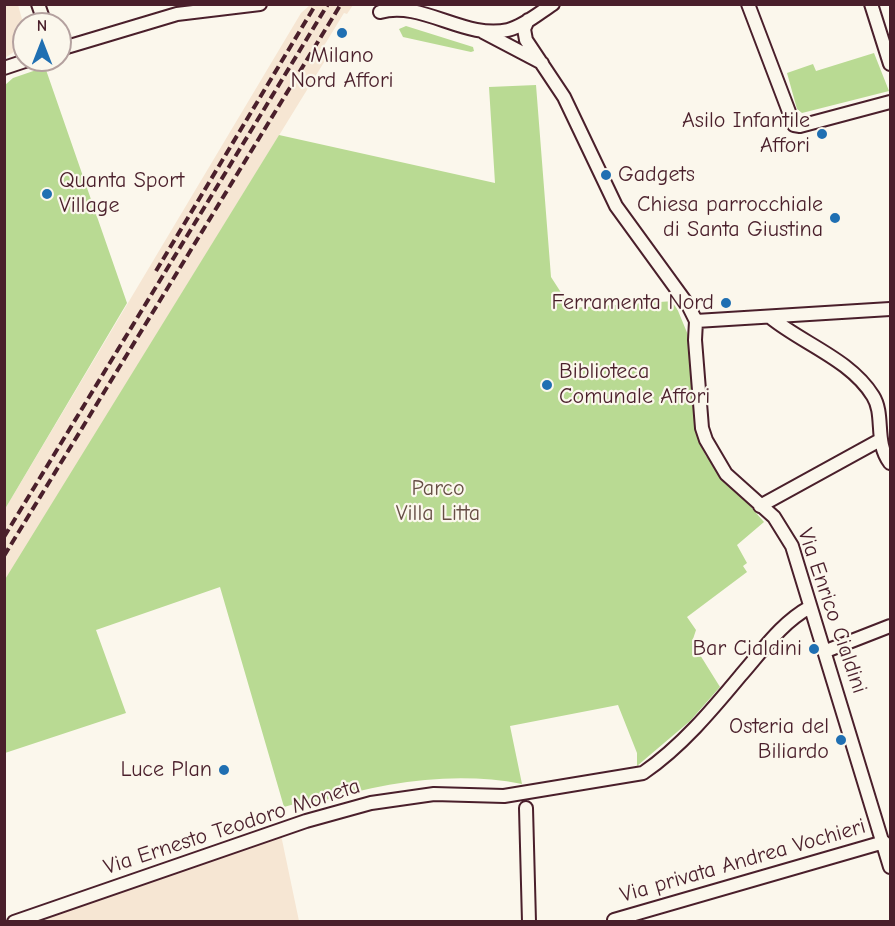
<!DOCTYPE html>
<html>
<head>
<meta charset="utf-8">
<style>
	body { margin:0 }
	#map { position:relative; width:895px; height:926px; overflow:hidden; background:#fbf7ec; font-family:"Comic Neue",sans-serif }
	canvas { display:block }
	.frame { position:absolute; inset:0; border:6px solid #4a1f2b; pointer-events:none }
	.north { position:absolute; left:12px; top:12px; width:60px; height:60px; box-sizing:border-box; background:#fbf7ec; border:2px solid #b4a19f; border-radius:50%; rotate:0deg; font-size:16px; font-weight:700; line-height:24px; text-align:center; color:#4a1f2b }
	.north::after { content:''; display:block; margin:auto; width:21px; height:27px; background:#1f6fb2; clip-path:polygon(50% 0,100% 100%,50% 72%,0 100%) }
</style>
</head>
<body>
<div id="map">
<canvas width="895" height="926"></canvas>
<div class="frame"></div>
<div class="north">N</div>
</div>
<script>
const c = document.querySelector('canvas').getContext('2d');
c.lineJoin = 'round';
function paint(path, color) {
  c.fillStyle = color;
  c.fill(path, 'evenodd');
}
function trace(path, color, width, dash) {
  c.strokeStyle = color;
  c.lineWidth = width;
  c.lineCap = dash ? 'butt' : 'round';
  c.setLineDash(dash || []);
  c.stroke(path);
}
function drawText(font, color, halo, rows, align = 'center') {
  c.font = font + ' "Comic Neue",sans-serif';
  c.lineWidth = 4.5;
  c.setLineDash([]);
  c.textBaseline = 'middle';
  c.strokeStyle = halo;
  c.fillStyle = color;
  for (const [text, x, y, turn = 0] of rows) {
    c.save();
    c.translate(x, y);
    c.rotate((+turn || 0) * Math.PI / 180);
    c.textAlign = isNaN(turn) ? turn : align;
    if (halo) c.strokeText(text, 0, 0);
    c.fillText(text, 0, 0);
    c.restore();
  }
}
const built = new Path2D(`
	M5,4L18,5L24,26V45L5,58Z
	M310,5H353L347,14L344,13L319,54L326,59L5,581V509L301,13Z
	M281,835L299,921L31,922Z`);
const green = new Path2D(`
	M406,26L473,47L474,51L471,52L403,37L399,29Z
	M874,53L889,91L802,113L797,109L787,73L813,64L816,71Z
	M45,67L127,303L5,509V85L13,78Z
	M536,85L551,277L571,308L674,301L688,335L698,440L706,456L764,522L737,545L747,563L743,566L747,572L687,617L696,630L692,642L720,687L690,721L637,766V753L618,705L510,726L522,784C454,771 385,782 319,802L312,799L284,807L220,587L96,630L126,713L5,753L4,581L279,135L495,183L489,87Z`);
const minor = new Path2D(`
	M38,4L45,24
	M748,4L794,125L800,126L890,102
	M871,4L890,64
	M380,12C422,0 465,40 508,30C524,26 539,13 553,4
	M528,20L524,29L526,40L564,97L616,206L688,305L696,321L695,340L702,428L706,440L726,474L774,517L792,546L890,867
	M483,32L542,63
	M60,49L177,14L260,4
	M4,68L28,60
	M770,317C803,344 850,359 873,396C885,415 874,442 890,463
	M696,321L890,309
	M760,506L880,440
	M826,651L890,626
	M526,808L529,922
	M614,920L884,842
	M14,922L306,821L371,803L434,794L504,796L643,773C681,747 712,710 741,675C763,650 781,623 810,607`);
const rail = new Path2D(`
	M156,271L316,4
	M4,537L328,4
	M4,556L341,4`);
const markers = [
	[342,33,6,"#1f6fb2"],
	[822,134,6,"#1f6fb2"],
	[606,175,6,"#1f6fb2"],
	[47,194,6,"#1f6fb2"],
	[835,218,6,"#1f6fb2"],
	[726,303,6,"#1f6fb2"],
	[547,385,6,"#1f6fb2"],
	[814,649,6,"#1f6fb2"],
	[841,740,6,"#1f6fb2"],
	[224,770,6,"#1f6fb2"]
];
const poiNames = [
	["Milano",342,56,"center"],
	["Nord Affori",342,81,"center"],
	["Asilo Infantile",810,121],
	["Affori",810,146],
	["Gadgets",618,175,"left"],
	["Quanta Sport",59,181,"left"],
	["Village",59,206,"left"],
	["Chiesa parrocchiale",823,205],
	["di Santa Giustina",823,230],
	["Ferramenta Nord",714,303],
	["Biblioteca",559,372,"left"],
	["Comunale Affori",559,397,"left"],
	["Bar Cialdini",802,649],
	["Osteria del",829,727],
	["Biliardo",829,752],
	["Luce Plan",212,770]
];
const parkNames = [
	["Parco",438,489],
	["Villa Litta",438,514]
];
const streetNames = [
	["Via Enrico Cialdini",832,611,71],
	["Via Ernesto Teodoro Moneta",232,827,-18],
	["Via privata Andrea Vochieri",743,861,-16]
];
paint(built, '#f6e6d3');
paint(green, '#b9da93');
trace(minor, '#4a1f2b', 16);
trace(minor, '#fbf7ec', 12);
trace(rail, '#4a1f2b', 4, [9, 4.5]);
for (const [x, y, r, color] of markers) {
  const dot = new Path2D();
  dot.arc(x, y, r, 0, 2 * Math.PI);
  c.fillStyle = color;
  c.fill(dot);
  trace(dot, '#fbf7ec', 2);
}
drawText('22px', '#4a1f2b', '#fbf7ec', poiNames, 'right');
drawText('22px', '#664e45', '#fbf7ec', parkNames);
drawText('22px', '#4a1f2b', '#fbf7ec', streetNames);
</script>
</body>
</html>
